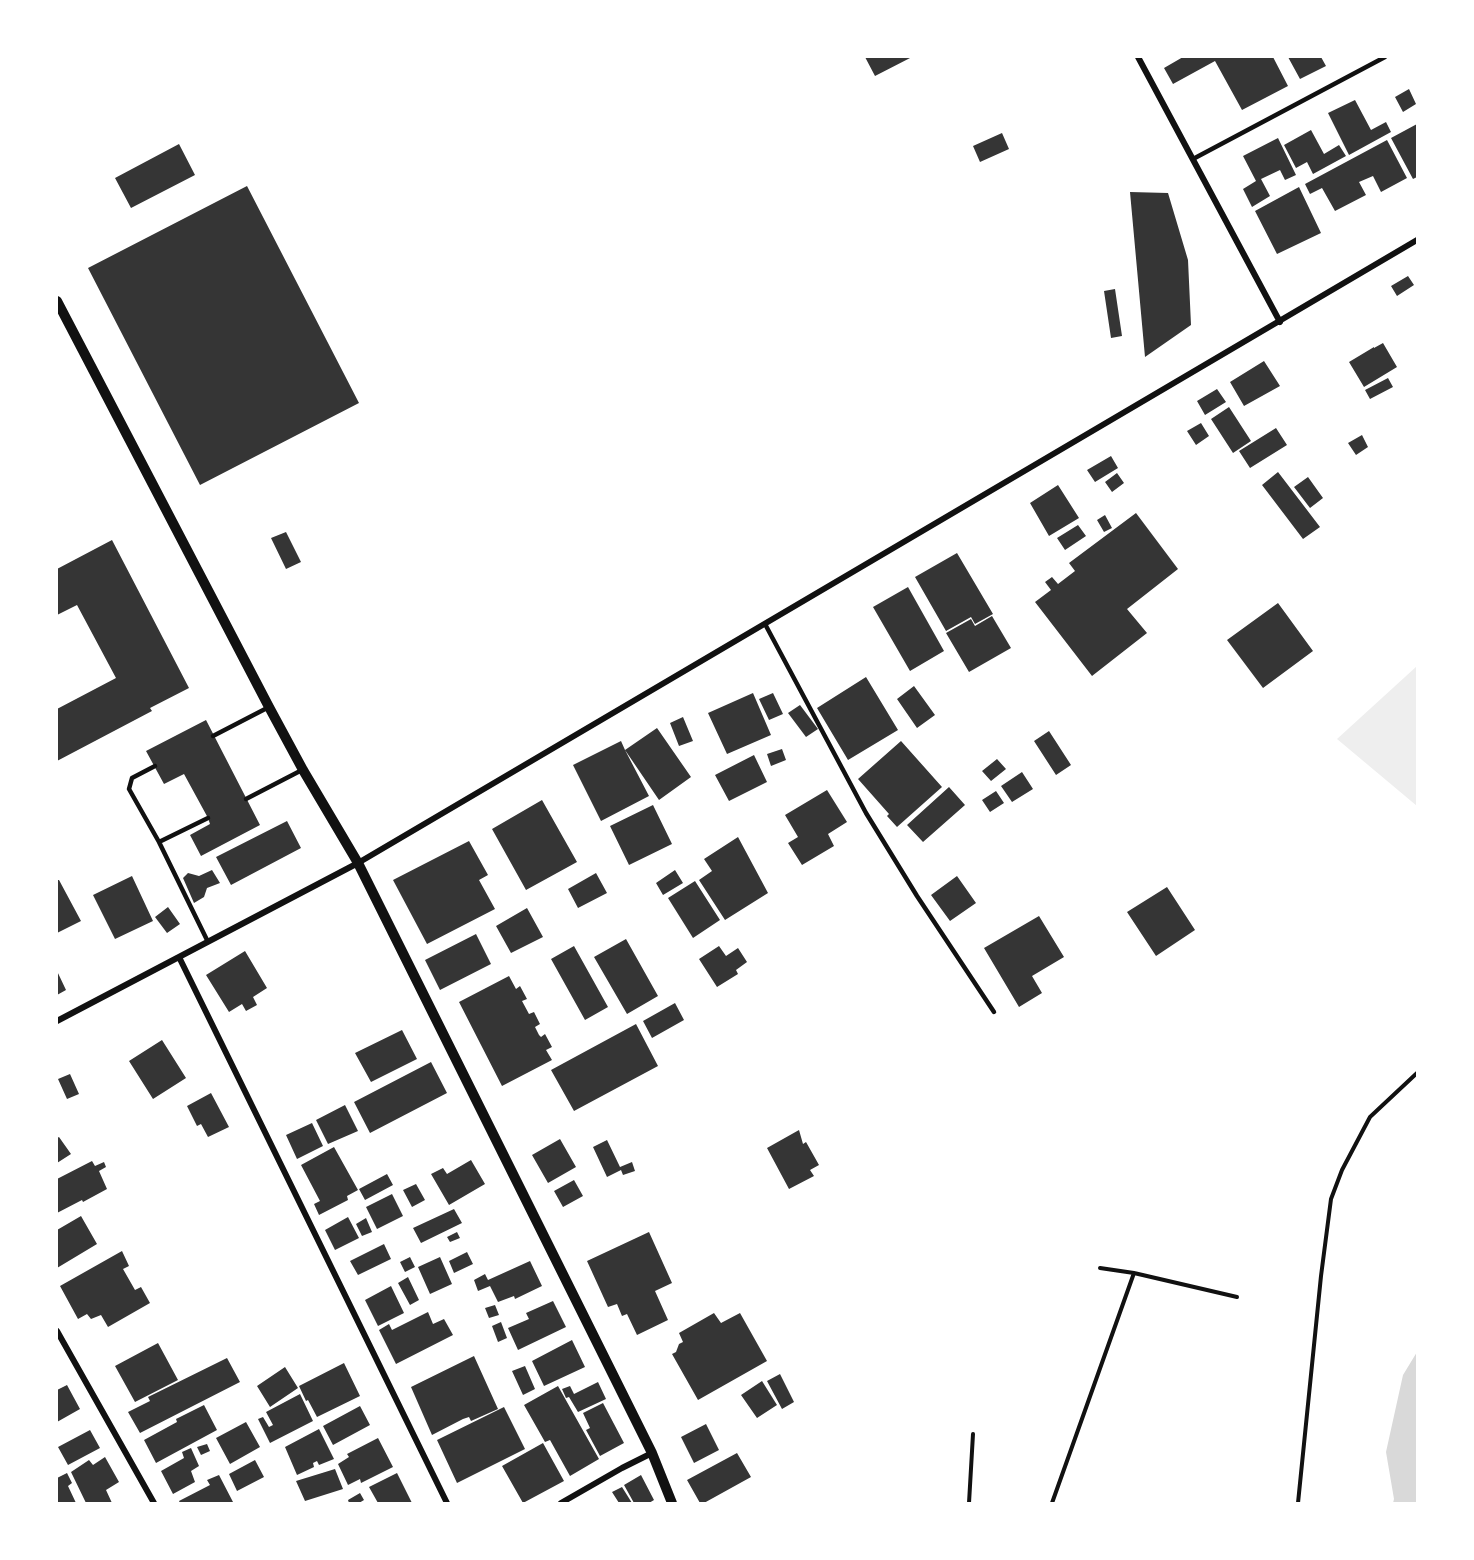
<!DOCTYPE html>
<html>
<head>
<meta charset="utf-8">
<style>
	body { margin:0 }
	#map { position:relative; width:1474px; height:1560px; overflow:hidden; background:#fff; font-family:Barlow,sans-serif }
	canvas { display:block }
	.frame { position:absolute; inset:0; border:58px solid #fff; pointer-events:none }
</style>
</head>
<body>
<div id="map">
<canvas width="1474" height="1560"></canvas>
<div class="frame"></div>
</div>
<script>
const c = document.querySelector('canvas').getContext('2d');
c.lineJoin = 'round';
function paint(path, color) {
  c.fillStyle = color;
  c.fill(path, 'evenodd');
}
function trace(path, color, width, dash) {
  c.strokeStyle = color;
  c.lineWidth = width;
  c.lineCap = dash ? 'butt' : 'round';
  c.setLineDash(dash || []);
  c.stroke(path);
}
const green = new Path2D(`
	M1417,666V806L1337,739Z`);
const water = new Path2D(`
	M1417,1352V1503H1393L1394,1499L1386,1452L1403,1375Z`);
const building = new Path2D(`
	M865,57H912L875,76Z
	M1183,57H1273L1288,86L1242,110L1215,61L1173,84L1164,68Z
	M1288,57H1321L1326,66L1300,79Z
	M1409,89L1416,104L1403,112L1395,97Z
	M1355,100L1371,130L1386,122L1391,132L1349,155L1328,113Z
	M1417,124V177L1413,179L1391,138Z
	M1311,130L1324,154L1339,145L1346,156L1313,174L1307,162L1296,168L1284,145Z
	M1002,133L1009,149L980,162L973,146Z
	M1278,138L1296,175L1285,180L1280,170L1261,179L1270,196L1252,207L1243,189L1256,181L1243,156Z
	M1387,140L1407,178L1381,192L1373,176L1359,182L1366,195L1335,211L1322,188L1310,194L1305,184Z
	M179,144L195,175L131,208L115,178Z
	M247,186L359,403L200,485L88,268Z
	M1299,187L1321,233L1277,254L1255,211Z
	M1130,192L1168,193L1188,260L1191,325L1145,357Z
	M1408,276L1414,285L1397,296L1391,286Z
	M1115,289L1122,336L1111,338L1104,291Z
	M1383,343L1397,367L1364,387L1349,362L1374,347V348Z
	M1264,361L1280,386L1244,406L1230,382Z
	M1388,378L1393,387L1370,399L1365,390Z
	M1217,389L1226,402L1205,415L1197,401Z
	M1229,407L1251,441L1233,453L1211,419Z
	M1201,423L1209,436L1196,445L1187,431Z
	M1276,428L1287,445L1250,468L1239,451Z
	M1362,435L1368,447L1356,455L1348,443Z
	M1111,456L1118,468L1095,482L1087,470Z
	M1278,472L1320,527L1303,539L1262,485Z
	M1117,473L1124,483L1112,492L1105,482Z
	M1308,477L1323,498L1310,508L1294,487Z
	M1058,485L1079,518L1049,536L1030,503Z
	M1136,513L1178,569L1127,609L1147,633L1092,676L1035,602L1051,590L1045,582L1052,577L1058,584L1075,571L1069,563Z
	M1105,515L1112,528L1104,532L1097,520Z
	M1078,525L1086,536L1065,550L1057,538Z
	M286,532L301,562L286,569L271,538Z
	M112,540L189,688L150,708L152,711L57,761V709L116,678L77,605L57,615V569Z
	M957,553L993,614L975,624L971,617L946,631L915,577Z
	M908,587L944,651L910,671L873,607Z
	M1278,603L1313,651L1263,688L1227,640Z
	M992,616L1011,648L969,672L946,633L971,619L975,626Z
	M866,677L898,730L848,760L817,708Z
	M914,686L935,715L917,728L897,699Z
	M753,693L771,735L727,754L708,713Z
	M773,693L783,714L769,720L759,699Z
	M800,705L818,729L806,737L788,713Z
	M683,717L693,741L679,746L670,723Z
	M206,720L260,825L201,856L190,835L210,824L208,818L184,774L164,784L146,751Z
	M657,728L691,777L659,800L625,750L649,796L601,821L573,765L621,741L625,750Z
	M1049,731L1071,765L1056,775L1034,741Z
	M901,741L942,787L897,827L887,816L889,814L858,779Z
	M782,749L786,760L771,766L767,754Z
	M754,755L767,782L729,801L715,775Z
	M997,759L1006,769L991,781L982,771Z
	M1022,772L1033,789L1012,802L1001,786Z
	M949,787L965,805L923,842L907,825Z
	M827,790L847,822L828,834L834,846L802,865L788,843L798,837L785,815Z
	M996,791L1004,803L990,812L982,800Z
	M542,800L577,862L526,890L492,829Z
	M653,805L672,844L629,865L610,826Z
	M287,821L301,848L231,885L216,857Z
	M738,837L768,893L725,920L699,880L712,871L704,859Z
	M469,841L488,875L479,880L495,909L427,944L393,880Z
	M212,870L220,883L207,888L204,897L194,903L183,878L188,873L199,876Z
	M675,870L683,883L663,895L656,883Z
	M596,873L607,893L578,908L568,889Z
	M132,876L153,921L115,939L93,895Z
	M957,876L976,903L950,921L931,895Z
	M57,880H59L81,921L57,933Z
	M695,881L720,920L693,938L668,898Z
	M1167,887L1195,930L1156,956L1127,912Z
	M168,907L180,924L167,933L155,917Z
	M527,908L543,937L511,953L496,926Z
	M1039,916L1064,957L1032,976L1042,993L1019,1007L984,948Z
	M476,934L491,964L440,990L425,960Z
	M626,939L658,996L627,1014L594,957Z
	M574,946L608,1007L585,1020L551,959Z
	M719,946L726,956L738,948L747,962L736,970L738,974L717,987L699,959Z
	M245,951L267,988L253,997L257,1005L246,1011L242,1004L229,1012L206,975Z
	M57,971L66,990L57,995Z
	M509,976L516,989L520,986L527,999L522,1001L529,1014L534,1012L540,1024L535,1027L539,1035L541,1037L545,1034L552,1047L546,1050L552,1060L502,1086L459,1002Z
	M675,1003L684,1020L652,1038L643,1021Z
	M636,1024L658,1066L574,1111L551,1070Z
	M402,1030L417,1059L371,1082L355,1053Z
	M162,1040L186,1078L153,1099L129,1061Z
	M431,1062L447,1093L370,1133L354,1102Z
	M70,1074L79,1094L67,1099L58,1079Z
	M211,1093L229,1127L208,1137L201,1124L197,1126L187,1106Z
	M345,1105L358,1131L328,1144L316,1120Z
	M312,1123L323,1146L297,1159L286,1135Z
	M799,1130L803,1144L806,1142L819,1165L810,1170L814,1176L789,1189L767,1148Z
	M59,1137L71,1154L57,1163V1138Z
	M560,1139L576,1167L548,1183L532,1155Z
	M607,1140L620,1167L632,1162L635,1171L623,1175L621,1170L607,1177L593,1147Z
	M334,1147L358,1190L347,1196L348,1200L319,1215L314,1204L320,1201L301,1165Z
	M471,1160L485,1184L449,1205L431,1174L443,1168L447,1174Z
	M92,1161L95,1166L104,1162L106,1167L99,1171L107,1189L83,1202L82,1200L57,1213V1179Z
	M387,1174L393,1185L365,1200L359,1189Z
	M574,1180L583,1196L563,1207L554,1191Z
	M416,1184L425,1200L412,1207L403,1190Z
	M392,1194L403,1216L377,1229L366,1207Z
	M454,1209L462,1223L421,1243L413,1228Z
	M81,1216L97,1244L57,1268V1230Z
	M348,1217L359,1238L335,1250L325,1230Z
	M366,1218L372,1232L362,1236L356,1224Z
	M457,1232L460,1238L450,1242L447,1237Z
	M649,1232L672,1283L655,1291L668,1320L637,1335L627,1314L622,1316L617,1304L608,1307L587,1261Z
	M384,1244L391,1259L358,1275L350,1261Z
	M122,1251L129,1266L123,1269L135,1290L141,1287L150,1303L108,1327L101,1315L91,1319L87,1314L78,1319L60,1286Z
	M467,1252L473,1264L454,1273L449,1261Z
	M410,1257L415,1267L405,1272L400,1262Z
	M440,1257L452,1284L430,1294L418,1267Z
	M530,1261L542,1286L515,1299L514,1296L498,1302L490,1286L478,1291L474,1280L485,1274L488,1280Z
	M408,1277L419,1300L410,1305L398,1283Z
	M391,1286L404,1313L378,1326L365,1300Z
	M553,1301L566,1327L518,1350L508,1328L529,1319L526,1313Z
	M495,1305L499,1315L489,1318L485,1308Z
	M428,1312L433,1324L444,1319L453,1335L396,1364L379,1330L389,1324L392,1330Z
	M714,1313L721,1323L740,1313L767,1361L698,1400L672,1354L676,1352L679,1344L683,1342L679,1333Z
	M501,1322L507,1338L498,1342L492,1326Z
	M572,1340L585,1367L544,1386L532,1361Z
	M158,1343L178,1380L135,1402L115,1366Z
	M474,1356L498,1409L471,1421L469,1417L463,1419L432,1435L411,1387Z
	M227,1358L240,1382L140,1433L128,1412L150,1401L148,1397Z
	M344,1363L360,1396L317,1417L308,1400L306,1401L299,1386Z
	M525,1366L535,1389L523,1395L512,1371Z
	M285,1367L298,1388L270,1407L257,1386Z
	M780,1374L794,1402L782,1409L767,1381Z
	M762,1381L777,1405L757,1418L741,1395Z
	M598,1382L606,1399L578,1412L569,1397L566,1398L562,1389L570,1386L574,1394Z
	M67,1385L80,1409L57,1422V1390Z
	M558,1386L599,1459L570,1476L550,1440L545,1442L524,1405Z
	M300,1394L313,1421L270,1443L258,1419L263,1417L269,1427L273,1425L266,1412Z
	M603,1403L624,1443L600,1456L586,1430L590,1428L583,1413Z
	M204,1405L217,1430L156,1463L144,1440L177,1422L176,1419Z
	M360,1406L370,1425L333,1445L323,1426Z
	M504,1407L525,1449L457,1483L437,1440Z
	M246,1422L260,1447L230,1464L216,1438Z
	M706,1424L719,1450L694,1463L681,1437Z
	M319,1429L334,1459L319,1465L317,1461L313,1463L314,1467L297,1475L285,1447Z
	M90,1430L100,1448L68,1465L58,1447Z
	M378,1438L393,1467L361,1483L360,1479L348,1485L338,1464L349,1457L347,1454Z
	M543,1443L564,1481L523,1503L502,1466Z
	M207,1444L210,1451L201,1455L197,1447Z
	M191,1448L199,1466L191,1471L195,1482L173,1494L161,1471L184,1458L182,1452Z
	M737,1453L751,1477L704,1503H700L687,1480Z
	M105,1457L119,1482L106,1490L112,1503H86L71,1472L89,1460L93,1465Z
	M255,1460L264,1477L237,1491L229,1474Z
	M335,1469L343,1489L305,1501L296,1481Z
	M67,1473L72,1483L68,1486L76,1503H57V1478Z
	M397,1473L412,1503H378L369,1487Z
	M219,1475L233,1502L230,1503H180L179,1501L210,1485L207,1480Z
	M641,1475L654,1500L649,1503H634L624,1485Z
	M622,1487L632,1503H619L612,1492Z
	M360,1493L364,1500L359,1503H349L348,1500Z`);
const path = new Path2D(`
	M1100,1268L1134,1273L1237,1297
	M969,1503L973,1434
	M1052,1503L1134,1273
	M1298,1503L1321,1276L1331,1199L1342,1170L1370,1117L1417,1073`);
const service = new Path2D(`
	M1193,159L1385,57
	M765,624L866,813L917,896L994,1012
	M213,736L269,707
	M155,766L132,778L129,789L159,842L208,942
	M246,799L302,770
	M159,842L208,818`);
const minor = new Path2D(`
	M1138,57L1280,322
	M179,957L447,1503
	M57,1021L358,863L1417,240
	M57,1331L154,1503
	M561,1503L622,1468L652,1453`);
const tertiary = new Path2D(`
	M57,301L269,707L303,770L358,863L652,1453L672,1503`);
paint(green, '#eee');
paint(water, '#d9d9d9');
paint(building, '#353535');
trace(path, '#111', 4);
trace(service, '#111', 4.5);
trace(minor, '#111', 6);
trace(tertiary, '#111', 10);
</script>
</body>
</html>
